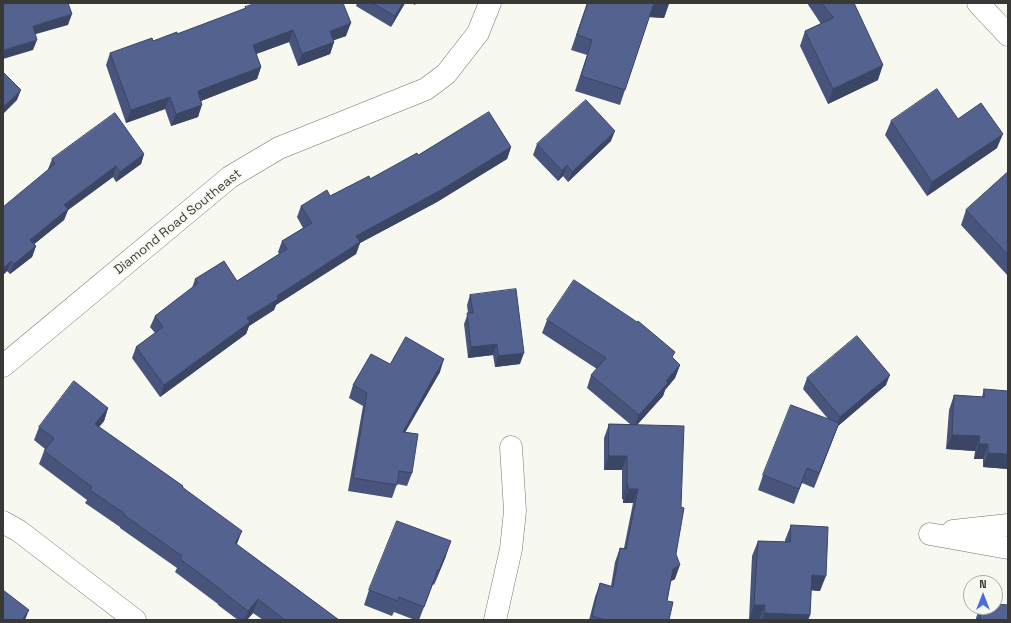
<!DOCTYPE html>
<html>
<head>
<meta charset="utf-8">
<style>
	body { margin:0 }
	#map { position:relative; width:1011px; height:623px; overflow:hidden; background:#f7f9f1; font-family:"Space Grotesk",sans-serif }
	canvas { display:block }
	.frame { position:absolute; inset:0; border:4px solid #383936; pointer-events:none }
	.north { position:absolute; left:963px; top:575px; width:40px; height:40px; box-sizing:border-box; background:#f7f9f1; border:1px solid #abaca6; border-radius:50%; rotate:0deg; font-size:11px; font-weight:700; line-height:16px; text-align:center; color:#383936 }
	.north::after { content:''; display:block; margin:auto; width:14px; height:18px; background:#4f69de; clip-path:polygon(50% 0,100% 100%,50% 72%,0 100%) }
</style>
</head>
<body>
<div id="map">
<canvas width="1011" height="623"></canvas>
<div class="frame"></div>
<div class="north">N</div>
</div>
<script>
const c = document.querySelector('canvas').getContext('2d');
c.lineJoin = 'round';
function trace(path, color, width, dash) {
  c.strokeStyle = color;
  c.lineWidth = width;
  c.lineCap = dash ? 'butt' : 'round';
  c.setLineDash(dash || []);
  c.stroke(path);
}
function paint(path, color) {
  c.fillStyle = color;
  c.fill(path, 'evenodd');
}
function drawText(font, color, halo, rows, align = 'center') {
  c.font = font + ' "Space Grotesk",sans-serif';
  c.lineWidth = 4;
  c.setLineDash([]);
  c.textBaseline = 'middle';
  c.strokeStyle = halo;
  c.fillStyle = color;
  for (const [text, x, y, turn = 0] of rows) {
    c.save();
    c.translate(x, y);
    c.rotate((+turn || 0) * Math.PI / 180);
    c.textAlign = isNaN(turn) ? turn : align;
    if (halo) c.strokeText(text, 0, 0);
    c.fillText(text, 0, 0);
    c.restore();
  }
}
const street = new Path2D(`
	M978,3L1008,35
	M3,366L230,177L279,148L426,89L446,74L478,33L490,3
	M3,522L19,531L135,620
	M953,531L1008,525
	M930,534L1008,548
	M495,620L511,549L515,511L511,447`);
const wall = new Path2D(`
	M357,3H405L391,27L356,6Z
	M411,3H416L415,5Z
	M587,3H669L664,18L649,17L620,105L575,91L587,55L571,50Z
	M807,3H854L878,80L828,104L800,46L805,31L821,24Z
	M245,7L346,36L334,40V42L330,54L298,66L289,42L256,54L261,67L257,79L201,101L198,117L171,126L165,109L126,123L106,65L110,53L177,34L245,9Z
	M958,119L997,148L927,196L885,135L891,121Z
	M611,141L568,182L563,176L558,181L533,155L537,144Z
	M511,147L507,159L437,202L360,243L356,254L276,305L274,310L249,326L246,334L160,397L132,358L136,347L155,333L150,327L155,316L192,288L195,279L237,281L279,254L278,252L282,241L303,228L297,217L301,206L330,196L370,179L418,155Z
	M144,154L141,164L116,182L113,177L68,210L64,220L34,244L36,246L32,257L10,274L7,271L3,275L48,169L52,159Z
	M1008,172V276L961,225L966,210Z
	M470,295L520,364L495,367L493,355L468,358L464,324L468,313L467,305Z
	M547,320L673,359L680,365L675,378L665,390L663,396L638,424L676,554L675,579L671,581L667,601L669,620H589L595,597L600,583L611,586L615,562L620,548H624L633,503H623V499H622V470H604V438L609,424H630L587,388L591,375L597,369L542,333Z
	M390,364L440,372L405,432L412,473L407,486L397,484L392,498L348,491L363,406L349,398L353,385Z
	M807,378L886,385L838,426L814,488L802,483L794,504L758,490L763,475L829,420L803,389Z
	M984,389L1008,469L983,467V459H974L975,451L946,449L949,410L954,395L982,397Z
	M108,408L104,421L99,427L183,486V487L236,544L339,620H263L253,613L247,620H238L218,605V604L175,572L177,568L120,528V527L85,503L87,500L39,464L44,451L45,449L34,440L39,427Z
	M791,525L820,591L811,590L810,615L808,620H749L752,556L758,541L785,542V540Z
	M446,556L434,585L433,584L419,620H415L394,612L392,616L364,605L369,590Z
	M980,607H995L1008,620H976V618Z`);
const shadedWall = new Path2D(`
	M403,3H405L391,27L395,16Z
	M654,3L669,4L664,18L649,17Z
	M72,14L68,25L29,36L33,26Z
	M351,23L346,36L326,43L330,31Z
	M293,30L289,42L248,57L253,45Z
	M37,40L33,50L3,59V50Z
	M334,42L330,54L298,66L302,54Z
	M883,65L878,80L828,104L833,89Z
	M261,67L257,79L193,104L198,91Z
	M21,90L17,100L3,114V107Z
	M170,97L165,109L126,123L131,110Z
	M202,105L198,117L171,126L176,114Z
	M615,131L611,141L568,182L572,172Z
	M1003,134L997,148L927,196L932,182Z
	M511,147L507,159L437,202L360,243L356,254L276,305L274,310L249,326L246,334L160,397L164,385L247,318L356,236Z
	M144,154L141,164L116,182L120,172Z
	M567,165L563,176L558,181L562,171Z
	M116,166L113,177L68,210L64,220L27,250L30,240L64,205Z
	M36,246L32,257L10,274L14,264Z
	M11,261L7,271L3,275V268Z
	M497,344L493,355L468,358L471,347Z
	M524,353L520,364L495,367L498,356Z
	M444,359L440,372L398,445L403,432Z
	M680,365L675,378L665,390L663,396L634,428L639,415L666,381Z
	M890,375L886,385L838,426L814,488L840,417Z
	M108,408L104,421L91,437L95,424Z
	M952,435L980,436L975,451L946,449Z
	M979,444H988L983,459H974Z
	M988,453L1008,454V469L983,467Z
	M609,456H627L622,470H604Z
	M627,485H628L623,499H622Z
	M628,489H638L633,503H623Z
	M242,531L237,544L230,556L235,543Z
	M451,541L446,556L434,585L439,570Z
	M680,565L675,579L668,583L673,569Z
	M812,575L826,576L820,591L806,590Z
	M258,599L253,613L247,620H245L248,611Z
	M754,605H765L759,620H749Z
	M29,610L25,620H21Z
	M764,613L810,615L808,620H762Z`);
const building = new Path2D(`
	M3,3H68L72,14L33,26L37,40L3,50Z
	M257,3H343L351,23L330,31L334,42L302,54L293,30L253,45L261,67L198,91L202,105L176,114L170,97L131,110L110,53L152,38L153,41L177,32V34L246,8L245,7Z
	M373,3H403L395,16Z
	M588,3H654L625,90L581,76L592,40L577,35Z
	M822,3H854L883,65L833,89L805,31L833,18Z
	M3,72L21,90L3,107Z
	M937,89L958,119L981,103L1003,134L932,182L891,121Z
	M586,100L615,131L572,172L567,165L562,171L537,144Z
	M489,112L511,147L441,190L356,236L360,242L277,296L278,299L247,318L250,322L164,385L136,347L163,327L155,316L198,283L195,279L224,261L237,281L287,249L282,241L312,223L301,206L327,190L330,196L369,176L370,179L417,153L418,155Z
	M115,113L144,154L120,172L116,166L64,205L68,209L30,240L36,246L14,264L11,261L3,268V207L55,164L52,159Z
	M1008,172V255L966,210Z
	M574,280L637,322L638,321L675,352L672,357L680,365L666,381L668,383L639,415L591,375L606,358L547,320Z
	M516,289L524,353L498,356L497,344L471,347L467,313H473L470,295Z
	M857,336L890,375L840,417L807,378Z
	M406,337L444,359L403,432L418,434L412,473L399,471L397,485L353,478L367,393L353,385L371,354L390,364Z
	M74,381L108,408L95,424L183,486L182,487L242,531L235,543L339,620H285L258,599L248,611L223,592V591L180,559L182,556L124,515L125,514L90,490L92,487L44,451L54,438L39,427Z
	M984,389L1008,391V454L988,453V444H979L980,436L952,435L954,395L984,397Z
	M791,405L839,423L819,473L807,468L799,489L763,475Z
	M609,424L684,426L681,507L684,508L676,554L680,565L673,569L667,601L673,602L669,620H605L592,616L600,583L613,587L620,548L626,549L638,489H628V485H627V456H609Z
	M397,521L451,541L439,570L438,569L424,607L399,597L398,601L369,590Z
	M791,525L828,527L826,576L812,575L810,615L764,613L765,605H754L758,541L790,542Z
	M3,590L29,610L22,620H3Z
	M995,604L1008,605V620H980L981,607H995Z`);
const streetNames = [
	["Diamond Road Southeast",178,222,-39]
];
trace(street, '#73756e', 23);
trace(street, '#fff', 22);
paint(wall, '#48547b');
paint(shadedWall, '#3b4564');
paint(building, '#54628f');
trace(building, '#3b4564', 1);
drawText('13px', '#383936', '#f7f9f1', streetNames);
</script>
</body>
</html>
